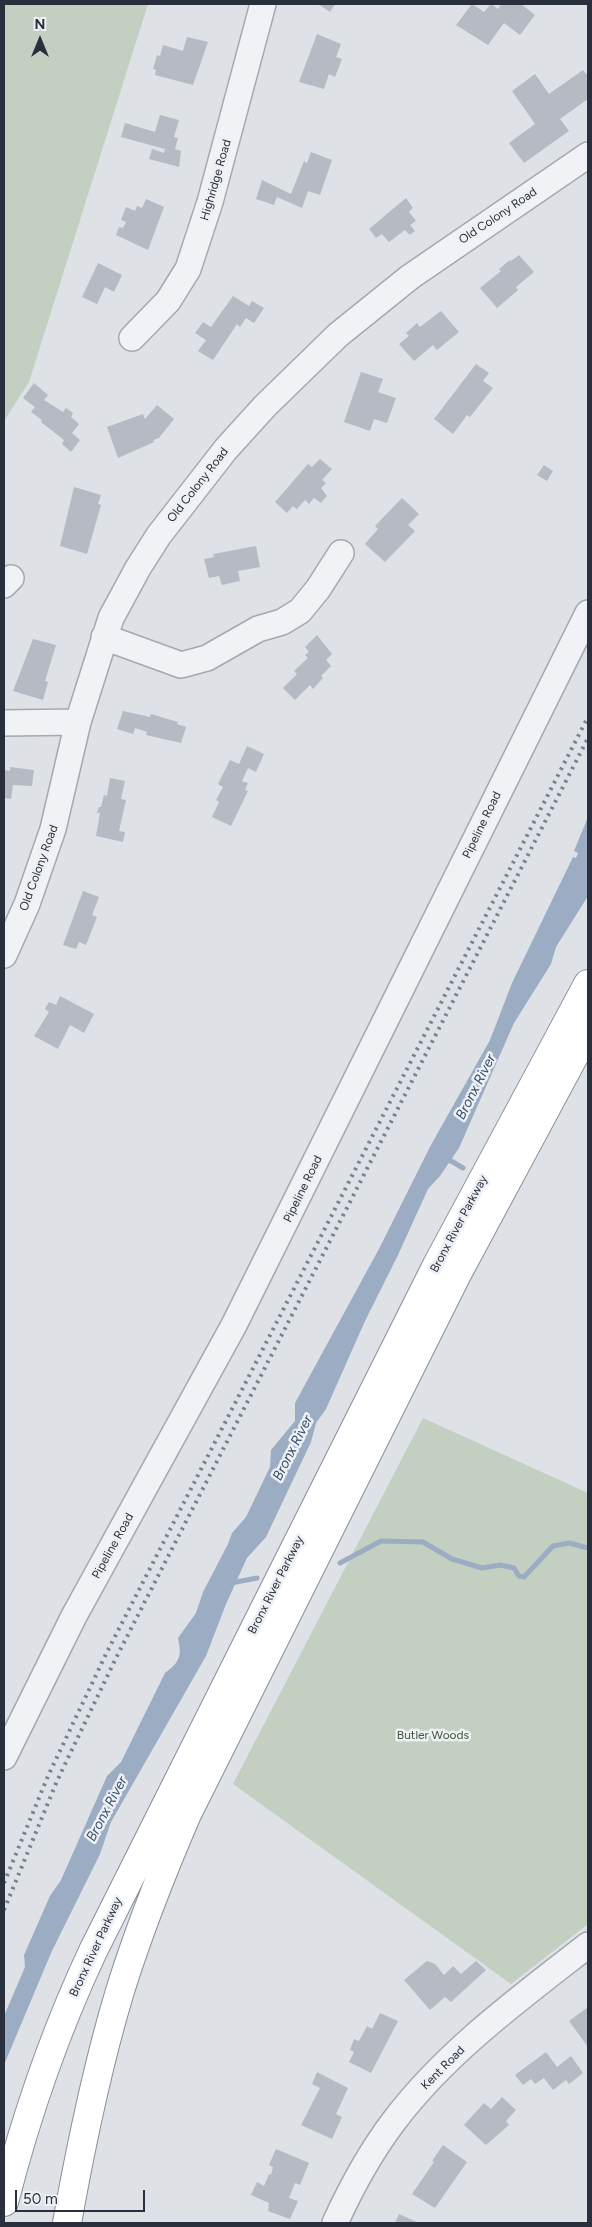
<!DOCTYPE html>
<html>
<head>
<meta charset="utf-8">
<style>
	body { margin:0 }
	#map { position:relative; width:592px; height:2227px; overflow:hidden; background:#dee1e6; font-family:Figtree,sans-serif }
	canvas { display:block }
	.frame { position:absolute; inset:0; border:5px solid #292f3c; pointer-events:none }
	.north { position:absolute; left:15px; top:15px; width:50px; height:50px; -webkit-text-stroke:4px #edf0f4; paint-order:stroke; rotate:0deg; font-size:14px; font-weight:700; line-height:20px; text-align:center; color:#292f3c }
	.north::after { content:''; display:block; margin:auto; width:18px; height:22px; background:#292f3c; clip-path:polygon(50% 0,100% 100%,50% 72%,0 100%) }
	.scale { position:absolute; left:15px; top:2190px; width:130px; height:22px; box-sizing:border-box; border:2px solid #292f3c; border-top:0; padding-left:6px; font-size:15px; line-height:18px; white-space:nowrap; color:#292f3c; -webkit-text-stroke:4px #edf0f4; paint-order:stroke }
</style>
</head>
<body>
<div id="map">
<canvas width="592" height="2227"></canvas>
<div class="frame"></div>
<div class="north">N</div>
<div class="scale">50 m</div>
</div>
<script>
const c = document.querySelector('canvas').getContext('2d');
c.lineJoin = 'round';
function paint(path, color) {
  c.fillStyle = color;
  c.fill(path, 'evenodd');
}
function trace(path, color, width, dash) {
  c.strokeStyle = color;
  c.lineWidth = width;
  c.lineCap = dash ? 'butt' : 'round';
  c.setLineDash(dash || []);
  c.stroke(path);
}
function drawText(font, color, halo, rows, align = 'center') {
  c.font = font + ' Figtree,sans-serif';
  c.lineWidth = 5;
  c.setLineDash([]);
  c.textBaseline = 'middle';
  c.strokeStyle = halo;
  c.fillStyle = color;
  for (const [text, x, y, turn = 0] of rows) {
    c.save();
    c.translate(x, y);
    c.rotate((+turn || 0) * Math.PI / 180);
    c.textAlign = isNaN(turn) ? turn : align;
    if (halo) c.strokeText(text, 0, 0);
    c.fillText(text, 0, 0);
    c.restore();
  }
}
const green = new Path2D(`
	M4,4H148L29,382L4,421Z
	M423,1418L588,1493V1924L511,1984L233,1784Z`);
const water = new Path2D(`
	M588,817V896L556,947L551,964L514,1023L459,1148L440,1176L428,1189L398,1255L365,1321L326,1409L316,1423L311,1442L266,1537L247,1558L226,1604L206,1656L111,1822L100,1854L51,1953L4,2065V2016L25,1967L24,1955L50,1896L61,1880L107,1776L121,1762L165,1673C180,1662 182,1656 178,1638L196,1613L203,1592L228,1544L232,1533L246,1517L270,1467L271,1450L295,1421V1403L380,1247L431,1145L490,1040L512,983L573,857L576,858L578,853L574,851Z`);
const stream = new Path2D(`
	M446,1158L463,1168
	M340,1563L381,1541L423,1542L452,1559L482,1568L500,1565L514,1568L519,1576L524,1577L553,1546L569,1543L588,1548
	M231,1583L257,1578`);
const building = new Path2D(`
	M318,4H335L330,12Z
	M472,4L484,12L491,4L498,9L501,4H521L535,15L520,35L504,23L488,45L456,25Z
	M317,34L341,44L336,57L342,59L335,77L329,74L324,89L299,82Z
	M187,37L208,42L193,85L155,75L156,70L153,69L157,55L160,56L163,45L183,51Z
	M583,70L588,76V99L560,119L569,131L524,163L509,143L535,124L512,91L535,74L549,94Z
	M160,115L179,120L174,137L178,138L175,149L181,151L179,167L149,159L152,149L164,153L165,149L121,137L125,123L155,132Z
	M311,152L332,160L320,195L308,191L302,208L277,197L274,205L256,199L262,180L291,194L304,161L307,163Z
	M406,198L413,208L409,212L416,221L410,225L415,231L410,235L405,230L389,242L382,234L376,238L369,229Z
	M146,199L164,207L148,250L116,235L119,227L123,228L126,222L121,220L126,207L135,211L137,206L142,208Z
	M519,255L534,272L516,287L518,290L497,308L480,288L501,271L499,269L510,260L511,261Z
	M98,263L122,275L114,292L105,287L97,304L82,297Z
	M233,296L249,306L252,301L264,308L254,323L246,318L240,327L237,324L213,360L198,351L206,340L195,333L203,322L211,327Z
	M441,311L459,332L437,350L433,345L414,361L399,344L409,336L406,333L417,323L420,327Z
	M476,364L489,373L483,381L493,388L470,417L467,415L453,434L434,419Z
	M361,372L383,379L378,392L396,398L387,423L374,419L370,431L344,422Z
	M34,383L48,395L44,400L63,412L66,408L73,413L71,417L79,424L72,433L80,440L71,452L62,444L64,440L41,422L42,420L31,412L35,407L23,398Z
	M157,405L174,419L159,438L153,440L154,442L118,458L107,427L143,414L145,419Z
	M320,459L332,469L322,480L326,483L321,488L327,496L321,503L314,498L309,504L305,500L297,509L293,506L287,513L275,502L308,464L312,467Z
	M544,465L553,471L547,481L537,475Z
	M74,487L101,495L98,504L101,505L87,554L60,546Z
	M402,498L419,514L408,525L415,531L385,562L365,544L378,529L375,526Z
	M256,546L260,567L238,571L240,581L222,585L219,576L209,578L204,559L214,557L213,554Z
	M317,635L332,654L326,660L331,666L321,676L323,678L313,689L310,685L295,700L283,688L297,674L294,671L308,658L305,655L309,652L305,647Z
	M33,639L56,645L45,681L48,682L43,700L13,691Z
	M123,711L150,717L151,714L178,722L177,724L186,727L181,743L146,735L147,732L135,728L133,734L117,729Z
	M247,746L264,754L256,772L248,768L242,781L248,783L245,790L248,791L231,826L212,817L219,802L216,800L223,787L218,784L230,760L239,764Z
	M10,767L34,770L32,786L13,785L11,799L4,798V770L10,771Z
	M110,778L125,781L121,799L126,800L119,831L125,832L123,842L96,836L100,813H97L99,807H101L104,795L107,796Z
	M83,891L99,897L92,915L97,917L86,945L79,942L76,949L63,945Z
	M60,996L94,1014L84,1033L70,1025L58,1049L34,1036L49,1012L45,1009L49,1002L56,1005Z
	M427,1961L435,1964L444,1975L453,1966L461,1974L476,1961L486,1970L451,2002L445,1997L430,2010L404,1980Z
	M588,2007V2047L569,2021Z
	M380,2013L398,2021L371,2073L349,2062L354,2052L350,2050L354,2039L359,2041L367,2026L372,2029Z
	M546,2052L557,2067L571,2056L583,2073L569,2084L566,2080L553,2090L544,2078L535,2084L531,2079L523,2085L515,2075Z
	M317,2072L348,2088L336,2114L342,2117L332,2139L301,2125L320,2088L312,2084Z
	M502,2097L516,2110L506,2121L509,2125L486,2145L464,2125L484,2103L491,2109Z
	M443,2145L467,2162L435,2208L412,2194L434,2162L432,2161Z
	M276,2149L309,2163L300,2185L295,2183L289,2198L298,2201L290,2219L268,2211L269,2203L251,2195L257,2182L264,2186L269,2174L271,2175L273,2167L269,2165Z
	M399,2214L419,2223H395Z`);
const minor = new Path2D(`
	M132,338L168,301L188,269L210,202L263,4
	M4,585L11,578
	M104,637L181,665L207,658L258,629L282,622L300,611L318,589L341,553
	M4,723L78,722
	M4,955L27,904L53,829L78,722L111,618L138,568L159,535L226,449L265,406L338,335L410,277L588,155
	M4,1757L74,1616L234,1325L588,613
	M335,2223C350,2190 372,2150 394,2121C446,2052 520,1998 588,1945`);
const highway = new Path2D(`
	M4,2202C26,2116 55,2032 93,1951L437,1265L588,984
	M67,2223C81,2145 97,2067 120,1991C139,1930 162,1872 187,1814L456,1276L588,1030`);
const rail = new Path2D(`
	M4,1883L48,1776L106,1654L588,717
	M4,1910L57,1781L116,1658L588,738`);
const streetNames = [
	["Highridge Road",216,180,-74],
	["Old Colony Road",498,216,-34],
	["Old Colony Road",198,485,-52],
	["Pipeline Road",482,825,-64],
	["Old Colony Road",39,868,-70],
	["Pipeline Road",303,1189,-64],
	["Bronx River Parkway",459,1224,-62],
	["Pipeline Road",113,1546,-61],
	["Bronx River Parkway",276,1585,-63],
	["Bronx River Parkway",96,1947,-65],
	["Kent Road",443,2068,-45]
];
const parkNames = [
	["Butler Woods",433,1735]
];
const waterNames = [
	["Bronx River",476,1087,-63],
	["Bronx River",293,1448,-63],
	["Bronx River",107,1809,-62]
];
paint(green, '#c3cfc0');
paint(water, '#9cadc3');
trace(stream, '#9cadc3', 5);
paint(building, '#b6bac2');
trace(minor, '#a4a8b0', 28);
trace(highway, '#878e9b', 30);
trace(minor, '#f0f2f5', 25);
trace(highway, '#fff', 28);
trace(rail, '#79808e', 4, [2.5, 5]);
drawText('12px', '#292f3c', '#edf0f4', streetNames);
drawText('12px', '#3c5637', '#edf0f4', parkNames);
drawText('italic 14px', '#374c6b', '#edf0f4', waterNames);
</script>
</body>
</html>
